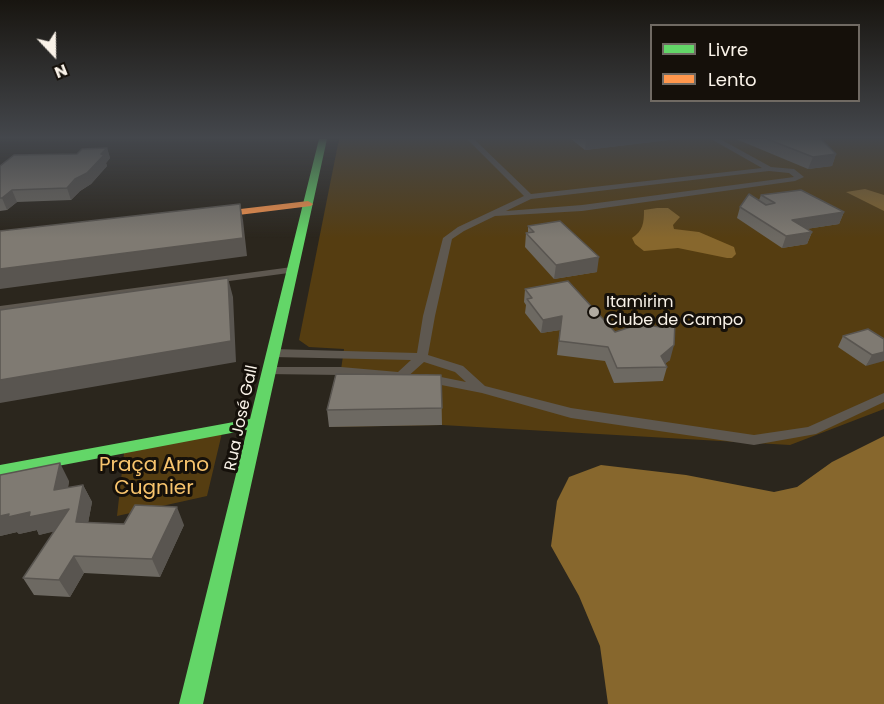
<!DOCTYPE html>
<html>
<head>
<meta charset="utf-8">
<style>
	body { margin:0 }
	#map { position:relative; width:884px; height:704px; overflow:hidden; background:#2b261d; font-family:Poppins,sans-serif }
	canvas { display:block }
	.legend { position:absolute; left:650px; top:24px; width:210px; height:78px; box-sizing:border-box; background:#15100a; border:2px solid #706a63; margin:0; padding:8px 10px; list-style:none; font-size:18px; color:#f9f2e8 }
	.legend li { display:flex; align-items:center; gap:12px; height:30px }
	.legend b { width:30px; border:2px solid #706a63 }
	.north { position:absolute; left:24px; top:24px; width:60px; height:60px; -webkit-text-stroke:4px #15100a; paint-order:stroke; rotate:158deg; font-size:16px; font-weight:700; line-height:24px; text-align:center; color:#f9f2e8 }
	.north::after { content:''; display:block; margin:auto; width:21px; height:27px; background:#f9f2e8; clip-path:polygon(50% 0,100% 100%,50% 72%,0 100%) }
</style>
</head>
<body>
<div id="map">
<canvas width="884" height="704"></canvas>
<ul class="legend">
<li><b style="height:8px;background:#63d668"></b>Livre</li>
<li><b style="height:8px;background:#ff974d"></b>Lento</li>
</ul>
<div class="north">N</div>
</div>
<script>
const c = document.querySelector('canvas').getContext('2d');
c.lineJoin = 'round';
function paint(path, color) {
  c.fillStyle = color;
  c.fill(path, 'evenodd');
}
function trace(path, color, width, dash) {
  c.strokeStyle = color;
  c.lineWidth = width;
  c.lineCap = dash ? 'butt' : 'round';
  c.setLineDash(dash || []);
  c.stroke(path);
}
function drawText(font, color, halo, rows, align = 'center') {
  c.font = font + ' Poppins,sans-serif';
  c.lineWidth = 6;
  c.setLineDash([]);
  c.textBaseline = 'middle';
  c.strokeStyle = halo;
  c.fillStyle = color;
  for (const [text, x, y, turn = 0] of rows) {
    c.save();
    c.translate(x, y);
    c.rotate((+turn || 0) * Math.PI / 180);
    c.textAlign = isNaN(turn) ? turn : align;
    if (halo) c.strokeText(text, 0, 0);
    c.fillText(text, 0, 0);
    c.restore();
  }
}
const green = new Path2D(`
	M339,139H884V409L790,445L442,425L329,427L338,390L344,349L309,347L299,340Z
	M222,433L207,496L117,516L124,453Z`);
const water = new Path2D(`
	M865,189L884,195V211L846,192Z
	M657,208H668L680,217L673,225L674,229L699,232L734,247L736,254L732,258H727L678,248L644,251L635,244L632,238C643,231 644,223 644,210Z
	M884,436V704H608L600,646L579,596L551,546L557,501L569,477L601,465L686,475L774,492L797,487L832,462Z`);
const lane = new Path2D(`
	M467,139H474L531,194L762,168L711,139H720L771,167L794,169L804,177L795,181L582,211L495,216L464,231L452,239L435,316L428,355L463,366L485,386L571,408L754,435L808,427L884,393V402L816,434L754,445L571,418L482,393L426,382L420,378L422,375L426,374L466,382L455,372L424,362L405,379L401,380L341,375L266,374L264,371L266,368L270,367H341L398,372L411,360L273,357L267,353L273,349L417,353L423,316L443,238L458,227L524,196ZM769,171L789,173L794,177L582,205L506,211L531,199Z
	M292,267L296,268V272L0,312V306Z`);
const fast = new Path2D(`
	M319,139H327L203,704H179L247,430L0,477V465L250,419Z`);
const slow = new Path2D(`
	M308,201L313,204L311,206L198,220L193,217L198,214Z`);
const wall = new Path2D(`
	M571,139H677L585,150Z
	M736,139H821L836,154L832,166L808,169Z
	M107,148L110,158L106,163L107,166L91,184L80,191L71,200L17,202L7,210L0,211V166L77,154Z
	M761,195L844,212L839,224L806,229L812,232L807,244L782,248L737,218L740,207L759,200Z
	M528,226L597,272L554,279L525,247L526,233L528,232Z
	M525,289L670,360L665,363L667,367L663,381L614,383L605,361L557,355L560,330L541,333L525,313L526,305L524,302Z
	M843,336L884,339L866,366L838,347Z
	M441,375L442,425L329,427L327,410Z
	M0,475L69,481L68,488L83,485L92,502L88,523L184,525L160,577L84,573L70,597L34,595L23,578L54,531L39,535L37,530L19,534L17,532L0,536Z`);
const shadedWall = new Path2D(`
	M586,139H677L585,150Z
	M107,148L110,158L106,163L107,166L91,184L80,191L71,200L67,188Z
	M836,154L832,166L808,169L813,157Z
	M12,190L17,202L7,210L2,198Z
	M240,204L243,220L247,256L0,289V269Z
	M844,212L839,224L787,232L792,220Z
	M812,232L807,244L782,248L786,236Z
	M599,257L597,272L554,279L556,265Z
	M228,278L233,297L236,362L0,403V380Z
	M562,316L560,330L541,333L543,320Z
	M674,345L670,360L661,367V356Z
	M884,352V361L866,366L872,355Z
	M60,463L69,481L64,508L54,490Z
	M83,485L92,502L85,539L78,526L39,535L37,530L19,534L17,532L0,536V516L9,514L69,509Z
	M177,507L184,525L160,577L152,559Z
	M74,556L84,573L70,597L59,580Z`);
const building = new Path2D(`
	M767,139H821L836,154L813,157Z
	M107,148L101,154L104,155L87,173L75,179L67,188L12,190L2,198H0V166L14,155L77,154L82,149Z
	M801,190L844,212L792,220L812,232L786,236L740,207L749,194L766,205L775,203L761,195Z
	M240,204L243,238L0,269V231Z
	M560,221L599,257L556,265L526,233L534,232L528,226Z
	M228,278L231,341L0,380V310Z
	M568,281L615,332L640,324L660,327L675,322L674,345L661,356L667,367L617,368L608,347L559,341L562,316L543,320L527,299L532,298L525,289Z
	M868,329L884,339V352L872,355L843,336Z
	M336,374L441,375L442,408L327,410Z
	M60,463L54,490L83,485L76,522L124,524L135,505L177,507L152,559L74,556L59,580L23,578L69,509L29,517L30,512L8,517L9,514L0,516V475Z`);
const markers = [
	[594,312,6,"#b1aba1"]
];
const poiNames = [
	["Itamirim",606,303],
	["Clube de Campo",606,321]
];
const streetNames = [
	["Rua José Gall",242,418,-78]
];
const nearParknames = [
	["Praça Arno",154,466],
	["Cugnier",154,489]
];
paint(green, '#553d11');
paint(water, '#87672d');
paint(lane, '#5e5850');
paint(fast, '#63d668');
paint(slow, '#ff974d');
paint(wall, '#6d6962');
paint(shadedWall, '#595550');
paint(building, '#7f7a72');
trace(building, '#595550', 1.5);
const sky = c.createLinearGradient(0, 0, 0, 238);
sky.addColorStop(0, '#181510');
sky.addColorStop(0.58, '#44474c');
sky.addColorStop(1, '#44474c00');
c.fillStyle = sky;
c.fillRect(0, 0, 884, 238);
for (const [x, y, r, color] of markers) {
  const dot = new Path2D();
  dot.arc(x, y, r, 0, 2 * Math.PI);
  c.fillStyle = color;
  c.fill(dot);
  trace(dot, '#15100a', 2);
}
drawText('16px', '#f9f2e8', '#15100a', poiNames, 'left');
drawText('16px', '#f9f2e8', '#15100a', streetNames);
drawText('20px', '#f8c46d', '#15100a', nearParknames);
</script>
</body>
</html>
